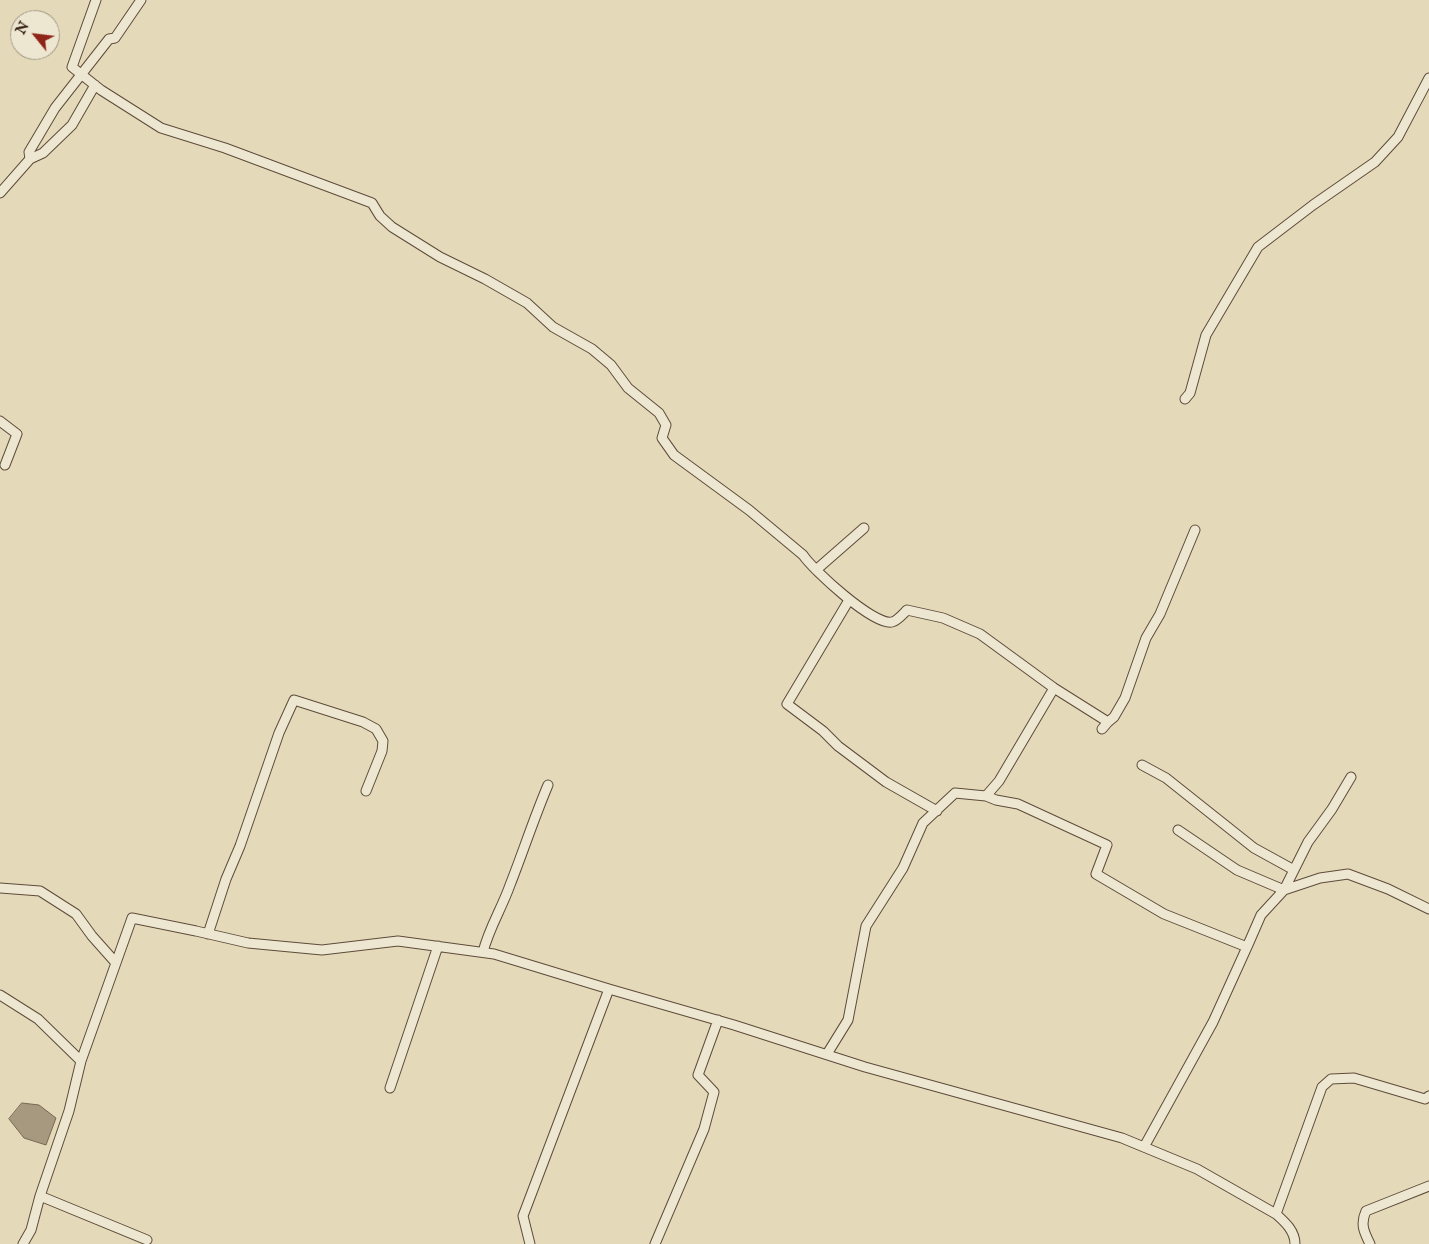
<!DOCTYPE html>
<html>
<head>
<meta charset="utf-8">
<style>
	body { margin:0 }
	#map { position:relative; width:1429px; height:1244px; overflow:hidden; background:#e4daba; font-family:"IM FELL English",serif }
	canvas { display:block }
	.north { position:absolute; left:10px; top:10px; width:50px; height:50px; box-sizing:border-box; background:#ede7d2; border:1px solid #a29584; border-radius:50%; rotate:299deg; font-size:14px; font-weight:700; line-height:20px; text-align:center; color:#321b0e }
	.north::after { content:''; display:block; margin:auto; width:18px; height:22px; background:#8f2418; clip-path:polygon(50% 0,100% 100%,50% 72%,0 100%) }
</style>
</head>
<body>
<div id="map">
<canvas width="1429" height="1244"></canvas>
<div class="north">N</div>
</div>
<script>
const c = document.querySelector('canvas').getContext('2d');
c.lineJoin = 'round';
function paint(path, color) {
  c.fillStyle = color;
  c.fill(path, 'evenodd');
}
function trace(path, color, width, dash) {
  c.strokeStyle = color;
  c.lineWidth = width;
  c.lineCap = dash ? 'butt' : 'round';
  c.setLineDash(dash || []);
  c.stroke(path);
}
const water = new Path2D(`
	M22,1103L39,1105L56,1118L46,1145L24,1138L9,1119Z`);
const minor = new Path2D(`
	M96,0L72,67L101,90L161,128L225,148L372,203L380,216L392,227L440,257L485,279L527,303L553,327L592,349L611,365L628,388L659,413L666,425L662,438L674,455L749,510L803,555C813,570 874,626 892,622C897,621 903,614 907,610L943,618L980,634L1054,688L1108,722
	M30,159L29,152L55,108L109,39L115,38L141,0
	M0,193L30,159L43,153L72,125L95,85
	M1185,399L1190,393L1206,335L1258,247L1313,205L1375,162L1398,137L1429,78
	M0,421L17,434L5,465
	M816,570L864,528
	M849,600L787,704L823,731L838,746L886,782L937,811
	M1102,729L1108,722L1114,717L1125,698L1146,638L1160,614L1195,530
	M1142,765L1166,778L1254,848L1294,870
	M986,796L999,781L1054,688
	M1178,830L1237,870L1284,890L1308,842L1332,809L1351,777
	M0,888L40,891L76,914L92,936L116,963
	M208,934L226,879L240,846L279,733L294,700L363,722L376,729L383,741L382,751L366,791
	M1247,947L1261,915L1284,890L1320,878L1348,874L1388,889L1429,909
	M483,952C489,928 502,908 510,885C523,852 534,818 548,785
	M0,995L38,1019L81,1061
	M827,1054L848,1020L866,926L903,868L923,823L955,793L986,796L996,800L1018,804L1107,845L1096,874L1164,914L1247,947L1213,1022L1144,1147
	M390,1088L438,946
	M40,1196L147,1240
	M23,1244L31,1230L40,1196L69,1111L81,1061L132,918L196,931L248,943L322,950L398,941L494,954L609,989
	M530,1244L523,1216L609,989L734,1025L865,1067L1122,1138L1197,1169L1276,1214
	M655,1244L704,1129L714,1092L698,1075L718,1020
	M1295,1244C1295,1231 1285,1222 1276,1214L1322,1087L1331,1079L1354,1078L1425,1099L1429,1096
	M1370,1244C1364,1232 1360,1224 1366,1211L1429,1186`);
paint(water, '#a79980');
trace(water, '#786752', 1);
trace(minor, '#5e4b39', 11);
trace(minor, '#ede7d2', 9);
</script>
</body>
</html>
